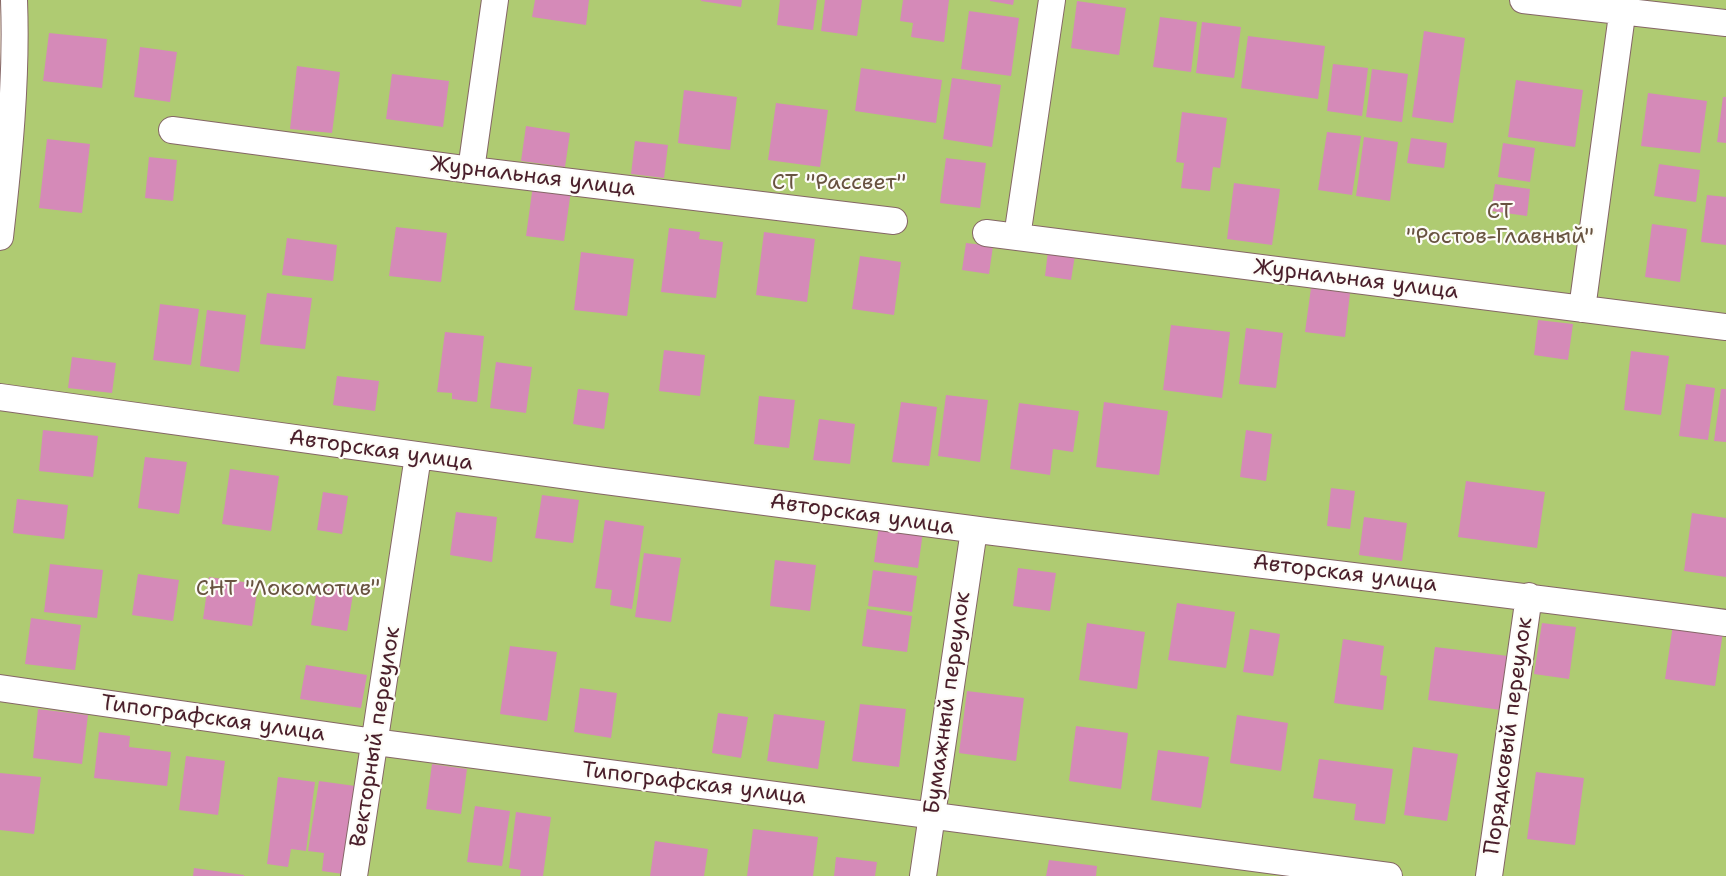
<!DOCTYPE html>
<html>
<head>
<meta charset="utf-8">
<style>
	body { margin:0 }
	canvas { display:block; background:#f3ebd4 }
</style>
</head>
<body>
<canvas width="1726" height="876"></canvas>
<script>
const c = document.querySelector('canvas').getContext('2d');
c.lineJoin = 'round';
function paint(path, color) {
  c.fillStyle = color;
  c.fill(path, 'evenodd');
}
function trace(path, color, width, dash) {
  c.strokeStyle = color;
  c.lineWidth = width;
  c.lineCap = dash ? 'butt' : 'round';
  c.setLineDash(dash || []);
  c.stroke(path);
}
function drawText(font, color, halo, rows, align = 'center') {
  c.font = font + ' "Shantell Sans",sans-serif';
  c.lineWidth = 4.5;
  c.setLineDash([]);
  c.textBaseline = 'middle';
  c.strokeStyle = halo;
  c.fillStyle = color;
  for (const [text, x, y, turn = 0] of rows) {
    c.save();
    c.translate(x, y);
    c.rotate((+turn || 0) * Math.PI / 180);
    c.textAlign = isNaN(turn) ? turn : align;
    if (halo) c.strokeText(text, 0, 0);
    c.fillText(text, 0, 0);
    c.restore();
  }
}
const green = new Path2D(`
	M0,0H1726V876H0V113C4,76 7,37 0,0Z`);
const building = new Path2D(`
	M535,0H589L586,25L532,17Z
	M701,0H742L741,7L701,1Z
	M780,0H817L813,30L777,25Z
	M825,0H862L857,36L821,31Z
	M903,0H949L944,42L911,37L913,23L900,21Z
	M990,0H1014L1013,5L990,1Z
	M1077,1L1126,8L1119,55L1071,48Z
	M969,11L1019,18L1011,76L961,69Z
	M1160,17L1197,22L1191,72L1153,67Z
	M1202,22L1241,27L1234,78L1196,73Z
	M1424,31L1465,38L1453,123L1412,117Z
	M49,33L107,39L102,88L43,81Z
	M1248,36L1325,46L1318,99L1241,88Z
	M140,47L177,52L170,102L134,97Z
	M1333,64L1368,68L1362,116L1327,111Z
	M297,66L340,72L332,133L290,129Z
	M861,68L942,80L936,123L855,111Z
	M1372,69L1408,74L1402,122L1366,117Z
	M392,74L449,81L443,127L386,119Z
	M952,78L1001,85L992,147L943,139Z
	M1516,80L1583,90L1575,147L1508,137Z
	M684,90L737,97L730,150L678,143Z
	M1648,93L1707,101L1700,153L1641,146Z
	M1723,97H1726V143L1717,142Z
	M776,103L828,110L820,167L768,160Z
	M1182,112L1227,118L1220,168L1213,167L1210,191L1181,188L1184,163L1176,162Z
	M526,126L570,133L565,167L521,161Z
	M1327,132L1361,136L1352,195L1318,190Z
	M1364,137L1398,142L1390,201L1356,196Z
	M1411,138L1447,143L1444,168L1407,163Z
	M47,139L90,144L82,213L39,208Z
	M635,141L668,145L664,178L631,174Z
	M1503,143L1535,148L1530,182L1498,177Z
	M149,157L177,160L173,201L145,198Z
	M946,158L986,163L980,208L940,203Z
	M1659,164L1700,170L1696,202L1654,196Z
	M1234,183L1280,189L1272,245L1227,239Z
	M1495,184L1530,189L1527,216L1491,211Z
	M533,185L571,190L564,241L526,236Z
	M1707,195L1726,197V245L1701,242Z
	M1652,224L1687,229L1680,282L1645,277Z
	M396,227L447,233L441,282L389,276Z
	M669,228L700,232L699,239L723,242L716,298L661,292Z
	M764,232L815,239L807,302L756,295Z
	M287,238L337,245L333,281L282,275Z
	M966,243L993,246L989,274L962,270Z
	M1048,251L1075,255L1071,280L1045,276Z
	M581,252L634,259L627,316L574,310Z
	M860,256L901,262L894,315L852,309Z
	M1311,288L1350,293L1345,337L1305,332Z
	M267,293L312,298L305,349L260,344Z
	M160,304L199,309L191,365L153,360Z
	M207,310L246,315L239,372L200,366Z
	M1538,320L1573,324L1568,360L1534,355Z
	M1171,325L1230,332L1222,398L1163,390Z
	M1246,328L1283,333L1276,388L1239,384Z
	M445,332L484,336L477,402L452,399V393L437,392Z
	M664,350L705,355L700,396L659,391Z
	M1631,351L1669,356L1661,415L1624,410Z
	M72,357L116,363L112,393L68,388Z
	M496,362L532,367L526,413L490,408Z
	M337,376L379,381L375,411L333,405Z
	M1686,384L1715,388L1708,440L1679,436Z
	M578,389L609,393L604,429L573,424Z
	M1721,389H1726V442L1714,441Z
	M946,395L988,400L980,462L938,456Z
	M759,396L795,400L789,448L754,444Z
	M901,402L937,407L929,466L892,462Z
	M1104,402L1168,411L1159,475L1096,467Z
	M1019,403L1079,411L1073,452L1053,449L1050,475L1010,469Z
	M819,419L855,424L850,464L813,460Z
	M43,430L98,436L93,477L39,471Z
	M1246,430L1272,434L1266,481L1240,477Z
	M145,457L187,462L179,514L138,508Z
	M230,469L279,476L271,531L222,524Z
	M1466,481L1545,492L1537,548L1458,537Z
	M1331,488L1355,491L1350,529L1327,526Z
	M323,492L348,496L342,534L317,530Z
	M542,495L579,500L573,543L535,538Z
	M17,499L68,505L64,539L13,533Z
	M456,512L497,517L492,562L450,555Z
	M1692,513L1726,518V577L1684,571Z
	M1364,517L1407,523L1402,561L1359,555Z
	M605,520L644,526L632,609L610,605L612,590L595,588Z
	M879,525L923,532L918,568L874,562Z
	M644,553L681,558L671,622L635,617Z
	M775,560L816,565L810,611L770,606Z
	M50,564L103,570L97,618L44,612Z
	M1018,568L1056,573L1050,611L1013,606Z
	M873,570L917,576L912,612L868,606Z
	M138,574L179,580L173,621L132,615Z
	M209,577L258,584L252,626L203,619Z
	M318,583L354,588L347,631L311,625Z
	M1177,603L1235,612L1226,668L1168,660Z
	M867,609L912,616L907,652L862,646Z
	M31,618L81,625L75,670L25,664Z
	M1087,623L1145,632L1137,689L1079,680Z
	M1542,623L1576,627L1569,679L1534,674Z
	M1673,625L1723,632L1715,686L1665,679Z
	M1250,629L1280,634L1273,676L1243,672Z
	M1343,639L1384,646L1380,675L1387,676L1383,710L1334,703Z
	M510,646L557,652L547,721L500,714Z
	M1435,647L1508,656L1501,710L1428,700Z
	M306,665L367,675L361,708L300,699Z
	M580,688L617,693L611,738L574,732Z
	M967,691L1024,698L1016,761L959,753Z
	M860,704L906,709L899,767L852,761Z
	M38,709L88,715L82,764L33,758Z
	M718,713L748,717L741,758L712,753Z
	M774,714L825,721L818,769L767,761Z
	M1237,715L1288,723L1281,771L1230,763Z
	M1076,726L1128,733L1121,789L1069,781Z
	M99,732L130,736L129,747L171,752L167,786L94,778Z
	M1413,747L1458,754L1447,821L1404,815Z
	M1158,750L1209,757L1201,808L1151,800Z
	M186,756L225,761L218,815L179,810Z
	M1319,759L1393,769L1385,824L1354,820L1356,804L1313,798Z
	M432,764L467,769L461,814L426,809Z
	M1536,772L1584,778L1575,845L1527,839Z
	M0,773L41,777L34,834L0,830Z
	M278,777L315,782L306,851L291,849L288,867L267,864Z
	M319,781L355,786L343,874L322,871L324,853L308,851Z
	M475,806L510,811L502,866L467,862Z
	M516,812L551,817L543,876H520L521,870L509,868Z
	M753,829L818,837L813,876H747Z
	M655,841L708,849L704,876H650Z
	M836,857L877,862L875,876H834Z
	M1049,860L1097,866L1096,876H1046Z
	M194,868L244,875V876H193Z`);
const minor = new Path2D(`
	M1523,0L1726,23
	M172,130L471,170L894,221
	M471,170L495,0
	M986,233L1726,327
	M0,237C9,158 17,79 14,0
	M1017,237L1052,0
	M1582,309L1624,0
	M0,397C323,443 647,488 971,529C1222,561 1475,589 1726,623
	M0,688L375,742L1389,876
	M354,876L418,456
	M923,876L974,530
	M1489,876L1529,596`);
const streetNames = [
	["Журнальная улица",533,177,7],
	["Журнальная улица",1356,280,7],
	["Авторская улица",381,451,8],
	["Авторская улица",862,515,8],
	["Авторская улица",1345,574,7],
	["Бумажный переулок",948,703,-82],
	["Типографская улица",213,719,8],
	["Порядковый переулок",1509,736,-82],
	["Векторный переулок",376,737,-81],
	["Типографская улица",694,784,7]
];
const parkNames = [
	["СТ \"Рассвет\"",839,183],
	["СТ",1500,212],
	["\"Ростов-Главный\"",1500,237],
	["СНТ \"Локомотив\"",288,589]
];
paint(green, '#afcb72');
paint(building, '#d58ab8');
trace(minor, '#856666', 28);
trace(minor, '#fff', 26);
drawText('22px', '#4a1f2b', '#fdfcf7', streetNames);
drawText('22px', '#685340', '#fdfcf7', parkNames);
</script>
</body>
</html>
